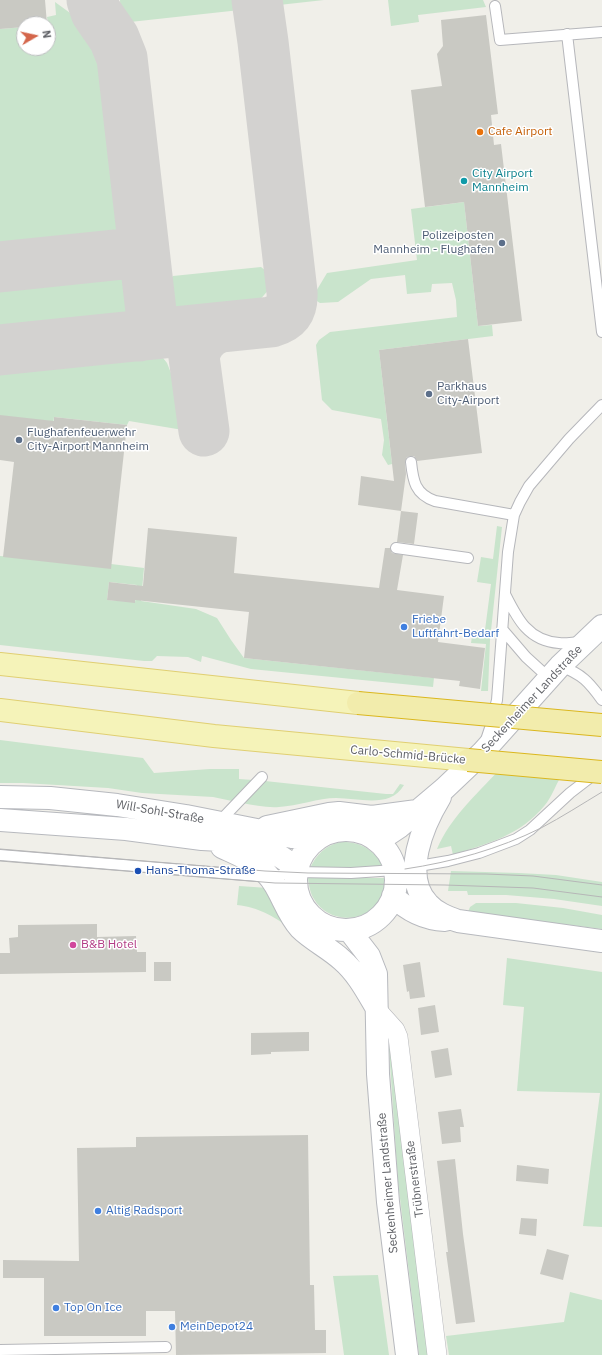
<!DOCTYPE html>
<html>
<head>
<meta charset="utf-8">
<style>
	body { margin:0 }
	#map { position:relative; width:602px; height:1355px; overflow:hidden; background:#f0efe9; font-family:"IBM Plex Sans",sans-serif }
	canvas { display:block }
	.north { position:absolute; left:16px; top:16px; width:40px; height:40px; box-sizing:border-box; background:#fff; border:1px solid #bfc0c2; border-radius:50%; rotate:81deg; font-size:11px; font-weight:700; line-height:16px; text-align:center; color:#606267 }
	.north::after { content:''; display:block; margin:auto; width:14px; height:18px; background:#d4664b; clip-path:polygon(50% 0,100% 100%,50% 72%,0 100%) }
</style>
</head>
<body>
<div id="map">
<canvas width="602" height="1355"></canvas>
<div class="north">N</div>
</div>
<script>
const c = document.querySelector('canvas').getContext('2d');
c.lineJoin = 'round';
function paint(path, color) {
  c.fillStyle = color;
  c.fill(path, 'evenodd');
}
function trace(path, color, width, dash) {
  c.strokeStyle = color;
  c.lineWidth = width;
  c.lineCap = dash ? 'butt' : 'round';
  c.setLineDash(dash || []);
  c.stroke(path);
}
function drawText(font, color, halo, rows, align = 'center') {
  c.font = font + ' "IBM Plex Sans",sans-serif';
  c.lineWidth = 3;
  c.setLineDash([]);
  c.textBaseline = 'middle';
  c.strokeStyle = halo;
  c.fillStyle = color;
  for (const [text, x, y, turn = 0] of rows) {
    c.save();
    c.translate(x, y);
    c.rotate((+turn || 0) * Math.PI / 180);
    c.textAlign = isNaN(turn) ? turn : align;
    if (halo) c.strokeText(text, 0, 0);
    c.fillText(text, 0, 0);
    c.restore();
  }
}
const green = new Path2D(`
	M120,0H247L240,10L121,23Z
	M282,0H324L279,5Z
	M388,0H483L486,7L418,15L419,22L391,26Z
	M55,2L99,34L105,44L135,304L131,312L121,324L0,336V29L24,27V48H48V24L47,17L56,15Z
	M464,202L478,326L492,325L493,336L379,350L392,464L388,465L382,455L384,440L381,419L332,410L322,400L316,345L319,340L330,332L457,317L456,300L452,283L432,284L431,292L407,294L405,275L371,279L338,302L320,303L312,298L327,273L417,260L411,209Z
	M261,267L271,275L274,282L271,287L251,310L170,319L164,312L162,289L168,281L173,276Z
	M156,349L167,363L171,373L183,430L129,421L127,425L54,417L48,471L0,415V365Z
	M497,526L502,527L490,640L488,691H481L486,644L471,643L473,630H485L491,584L477,582L481,557L493,559Z
	M0,556L111,564L144,568L141,601L196,609L217,618L231,640L244,658L434,678L433,687L251,669L202,656L201,662L188,657L157,656L152,661H144L0,645ZM109,582L137,585L135,602L107,600Z
	M0,740L143,758L154,773L210,769H239V779L253,780L232,801L213,797L142,793L108,788L23,783H0Z
	M499,770L560,778C555,787 551,798 545,805C520,836 488,843 453,855L451,846L437,849C450,818 476,795 499,770Z
	M265,781L386,794H393L400,784L404,785C390,809 359,798 336,798C319,798 297,806 279,807C267,808 254,805 242,803Z
	M340,842C361,841 374,850 384,867L310,868C317,854 325,846 340,842Z
	M451,871L519,873L556,875L602,882V906L554,899L506,895H468L467,891H448Z
	M308,878H385C384,887 384,894 379,902C363,924 328,923 314,899C310,893 309,885 308,878Z
	M239,886L268,888L290,928C271,915 260,908 237,905Z
	M476,903H516L563,908L602,915V929L468,912L470,907Z
	M507,958L602,972V1227L583,1226L600,1093L517,1091L524,1007L503,1005Z
	M388,1034H390L428,1355H419L398,1182Z
	M378,1275L389,1355H344L333,1276Z
	M570,1292L602,1300V1355H449L446,1336L564,1322Z`);
const taxiway = new Path2D(`
	M92,0L96,12L114,38L122,58L152,320L146,330L139,336
	M0,267L143,252
	M0,350L271,322C288,317 293,309 292,292L263,42L257,0
	M204,431L194,357C197,342 205,333 218,328`);
const building = new Path2D(`
	M0,0H45L47,24H24V27L0,29Z
	M486,15L498,114L491,115L494,145L501,144L522,321L478,326L464,202L425,207L411,90L442,86L437,54L443,46L441,20Z
	M468,339L482,453L417,461L414,456L407,457L405,462L406,474L401,511L358,505L361,476L394,481L379,350Z
	M0,415L54,421V417L127,425L111,569L3,557L14,462L0,460Z
	M401,511L418,513L414,544L397,542Z
	M148,528L237,537L234,573L379,588L385,548H390L392,553L403,555L397,590L444,596L438,642L485,648L480,689L459,686L460,681L244,658L249,612L135,600V603L107,600L109,582L143,586Z
	M97,924V937L136,936L137,952H146V972L0,974V953H10L9,938L18,937V925Z
	M154,962H171V981H154Z
	M420,962L425,997L410,999L409,991L407,992L403,965Z
	M435,1005L439,1032L421,1035L418,1008Z
	M309,1032V1051L271,1052V1054L251,1055V1033Z
	M448,1048L452,1075L435,1078L431,1051Z
	M461,1109L464,1127H460L461,1142L442,1144L438,1112Z
	M308,1135L310,1285H314L315,1330H326V1353L176,1355L175,1311H146V1336H44V1278H3V1260L79,1261L77,1148L136,1147V1137Z
	M455,1159L463,1234L475,1322L456,1324L446,1252H448L437,1161Z
	M517,1165L549,1169L548,1184L516,1181Z
	M521,1218L537,1219L536,1236L519,1234Z
	M547,1249L569,1255L563,1280L540,1274Z`);
const service = new Path2D(`
	M495,6L500,40L602,32
	M567,34L602,332
	M411,462C413,481 415,494 435,501L514,515
	M396,548L468,558
	M505,594C517,618 528,641 559,643C566,644 574,642 581,642
	M502,629L526,657L549,678
	M560,666C582,674 589,682 602,700
	M486,740L490,728L497,700L508,552L514,515L520,502L529,486L569,439L602,405
	M219,822L262,777
	M0,855L270,877L297,872L351,873L395,870L448,861L479,853L516,839L530,830L570,793L596,773
	M0,1350L166,1347`);
const minor = new Path2D(`
	M377,1010L395,1030L398,1037L437,1355`);
const secondary = new Path2D(`
	M0,797L50,798L117,805L186,816L292,837L318,838
	M440,797C423,825 401,876 428,904C436,913 447,917 458,921L602,941
	M0,820L126,829L202,839L239,841L269,849L287,861L297,872
	M267,827L329,814L339,813L372,817L417,811
	M296 880a50 50 0 1 1 100 0a50 50 0 1 1-100 0Z
	M376,840L387,835L399,827L444,789L482,753L560,666L602,626
	M222,847C250,860 266,865 280,894C286,906 291,918 300,928C312,940 329,948 342,960C357,973 366,990 376,1007
	M393,896C408,911 424,919 445,920
	M349,930L369,956L376,974L378,1074L388,1202L407,1355`);
const primary = new Path2D(`
	M0,664L358,703
	M0,710L214,736L468,760`);
const tram = new Path2D(`
	M0,849L265,871L308,873L486,874L533,876L602,885
	M0,861L275,883L445,885L533,888L602,897
	M405,869C452,862 499,849 541,828C562,817 582,804 602,792`);
const trunkBridge = new Path2D(`
	M358,703L602,725
	M468,760L602,772`);
const markers = [
	[480,132,4,"#e8710a"],
	[464,181,4,"#0f9aa8"],
	[502,243,4,"#5c6f8a"],
	[429,394,4,"#5c6f8a"],
	[19,440,4,"#5c6f8a"],
	[404,627,4,"#3f7fe0"],
	[138,871,4,"#1a4fb4"],
	[73,945,4,"#d1479c"],
	[98,1211,4,"#3f7fe0"],
	[56,1308,4,"#3f7fe0"],
	[172,1327,4,"#3f7fe0"]
];
const foodNames = [
	["Cafe Airport",488,132]
];
const cultureNames = [
	["City Airport",472,174],
	["Mannheim",472,188]
];
const serviceNames = [
	["Polizeiposten",494,236,"right"],
	["Mannheim - Flughafen",494,250,"right"],
	["Parkhaus",437,387],
	["City-Airport",437,401],
	["Flughafenfeuerwehr",27,433],
	["City-Airport Mannheim",27,447]
];
const shopNames = [
	["Friebe",412,620],
	["Luftfahrt-Bedarf",412,634],
	["Altig Radsport",106,1211],
	["Top On Ice",64,1308],
	["MeinDepot24",180,1327]
];
const streetNames = [
	["Seckenheimer Landstraße",532,699,-47],
	["Carlo-Schmid-Brücke",408,755,5],
	["Will-Sohl-Straße",160,812,10],
	["Trübnerstraße",415,1179,-97],
	["Seckenheimer Landstraße",388,1183,-95]
];
const transitNames = [
	["Hans-Thoma-Straße",146,871]
];
const hotelNames = [
	["B&B Hotel",81,945]
];
paint(green, '#c9e4cc');
trace(taxiway, '#d3d2d0', 51);
paint(building, '#c9c9c3');
trace(service, '#b6b7bb', 12);
trace(minor, '#b6b7bb', 20);
trace(secondary, '#b7b9be', 24);
trace(primary, '#e0cf72', 24);
trace(service, '#fff', 10);
trace(minor, '#fff', 19);
trace(secondary, '#fff', 22);
trace(primary, '#f5f3b9', 22);
trace(tram, '#b6b6b7', 1);
trace(trunkBridge, '#dbb71e', 24, []);
trace(trunkBridge, '#f2ecac', 22);
for (const [x, y, r, color] of markers) {
  const dot = new Path2D();
  dot.arc(x, y, r, 0, 2 * Math.PI);
  c.fillStyle = color;
  c.fill(dot);
  trace(dot, '#fff', 1.5);
}
drawText('12px', '#c56008', '#fff', foodNames, 'left');
drawText('12px', '#0d838f', '#fff', cultureNames, 'left');
drawText('12px', '#4e5e75', '#fff', serviceNames, 'left');
drawText('12px', '#366cbe', '#fff', shopNames, 'left');
drawText('12px', '#606267', '#fff', streetNames);
drawText('12px', '#164399', '#fff', transitNames, 'left');
drawText('12px', '#b23c85', '#fff', hotelNames, 'left');
</script>
</body>
</html>
